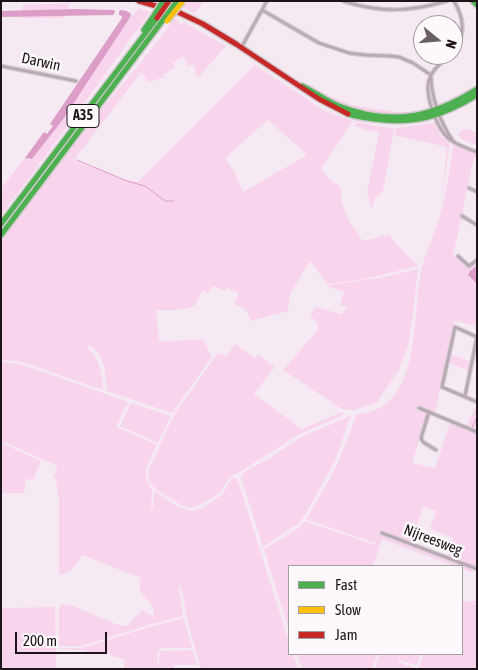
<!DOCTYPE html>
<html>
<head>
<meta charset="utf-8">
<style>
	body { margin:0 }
	#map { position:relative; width:478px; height:670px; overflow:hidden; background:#f6eaf2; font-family:"Asap Condensed",sans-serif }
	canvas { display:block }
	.frame { position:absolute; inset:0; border:2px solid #1c1419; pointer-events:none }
	.legend { position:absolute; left:288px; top:565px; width:175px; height:90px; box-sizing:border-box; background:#fcf8fb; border:1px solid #a29da1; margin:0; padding:6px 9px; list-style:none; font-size:15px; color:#1c1419 }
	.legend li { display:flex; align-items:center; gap:10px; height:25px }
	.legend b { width:25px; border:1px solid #a29da1 }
	.north { position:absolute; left:413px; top:15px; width:50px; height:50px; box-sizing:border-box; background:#fcf8fb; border:1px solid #a29da1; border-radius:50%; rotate:107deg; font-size:14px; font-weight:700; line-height:20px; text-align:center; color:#1c1419 }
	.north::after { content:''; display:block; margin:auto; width:18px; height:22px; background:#685f65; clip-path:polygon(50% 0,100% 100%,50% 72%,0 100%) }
	.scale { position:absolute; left:15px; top:632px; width:92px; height:22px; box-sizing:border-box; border:2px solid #1c1419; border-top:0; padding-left:6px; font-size:15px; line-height:18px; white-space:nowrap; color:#1c1419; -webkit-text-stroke:4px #fcf8fb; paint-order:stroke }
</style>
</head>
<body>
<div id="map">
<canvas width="478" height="670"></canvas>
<div class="frame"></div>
<ul class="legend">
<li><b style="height:6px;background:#4caf50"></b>Fast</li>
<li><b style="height:6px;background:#ffc107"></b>Slow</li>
<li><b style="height:6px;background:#c62828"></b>Jam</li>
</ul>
<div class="north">N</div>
<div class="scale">200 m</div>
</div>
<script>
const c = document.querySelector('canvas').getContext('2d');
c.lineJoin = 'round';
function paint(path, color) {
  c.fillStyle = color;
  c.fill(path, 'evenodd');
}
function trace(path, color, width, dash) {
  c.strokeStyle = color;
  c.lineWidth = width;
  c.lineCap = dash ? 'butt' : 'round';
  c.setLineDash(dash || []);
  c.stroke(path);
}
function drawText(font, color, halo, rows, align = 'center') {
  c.font = font + ' "Asap Condensed",sans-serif';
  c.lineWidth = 5;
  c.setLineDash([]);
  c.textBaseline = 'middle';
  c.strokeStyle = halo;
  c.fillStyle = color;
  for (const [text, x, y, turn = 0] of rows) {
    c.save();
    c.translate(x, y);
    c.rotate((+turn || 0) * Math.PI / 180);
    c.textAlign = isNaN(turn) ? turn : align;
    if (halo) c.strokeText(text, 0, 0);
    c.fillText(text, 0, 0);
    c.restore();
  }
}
const green = new Path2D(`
	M186,1H204L194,14L182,6Z
	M70,3L64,18H21L23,5Z
	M139,8L150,12L72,120L1,215V188L25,158L29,160L32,159L64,118L129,19V17H131Z
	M175,18L181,25L184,22L185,23L226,46L198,78L193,64L188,67L184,56L173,63L175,68L163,74L165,77L148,82L141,72L74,160L123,179L138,182L255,65L320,108L330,113L353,121L321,169L329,179L339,186L341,188V197L345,212L351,224L356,231L362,240C372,241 380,235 390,235L393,240L418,266L366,279L327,284L310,261L290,294L288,311L251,321L246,310L234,304L239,293L227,288L225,291L213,286L208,293L202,290C200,295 198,301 195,305C189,311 164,310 156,310L159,342L203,339L212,357L172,413L107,391C106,376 105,352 88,345L87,348C100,358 102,374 103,390L28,364L17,361L1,360V241L86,127L138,66ZM268,120L307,155L243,192L235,173L225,158Z
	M288,75L330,96L352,105L368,108L398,112H422L403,116L363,113L342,107L320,96Z
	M356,122L376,126L392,128L394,129L383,191L374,199L372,209L371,207L367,193L379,132L373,130L372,132L355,126Z
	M434,123L442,138L447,139L450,142L442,197L443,185L447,147L394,135L396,128Z
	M463,129H470L477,134V145C469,142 463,141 458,135Z
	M454,145L477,154V158L474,157L453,256L457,257L468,267L477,261V266L468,273L470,278L477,284V326L455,321L453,324L435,413L419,406L418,409L428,413L412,463L435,468L450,423L477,434V567L447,556L453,538L430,529L436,511L423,507L411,542L380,531L379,534L475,569L472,573L462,569V566H454L382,539L373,566H289V630L264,549L299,528L304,521L375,545V543L306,519C328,485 344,453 356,415C366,413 376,411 384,405C419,381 413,309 421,272C424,255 433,239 438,222C446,197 449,172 453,147Z
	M43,169L47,172L1,232V225Z
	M418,269L413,315L408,346L399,370L377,402L355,410L342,409L283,370L318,330V324L310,315L316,307L341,314L348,308L340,305L344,292L329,287V285L379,278Z
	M235,344L255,358L258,355L275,367L254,394L302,429L342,412L345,414L296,436L243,470L232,476L229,478L220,493L196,507L189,508L181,505L157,490L149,482L148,474L149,469L173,417L178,409L218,353L227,356Z
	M450,354L471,362L469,371L449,363Z
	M1,362L20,364L35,369L128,402L117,425V427L157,445C150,460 139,474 152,489L151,510L153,509L154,491L180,508L192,511L202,508L222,495L231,479L237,478L289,642V654H293L298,669H201L188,623L181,586H179L183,616L152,624L81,646H59V609L62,604L73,606L121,626H127L142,610L145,611L147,614H150L152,616L154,615L153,612L154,609C149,596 136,598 141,578L82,555C76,564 71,573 59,575V500L56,480L53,478L57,469L56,465L1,441Z
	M131,403L171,416L158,443L120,426Z
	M477,404V423L474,430L467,426Z
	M351,414L336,459L308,510L300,522L263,547L241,478L244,472L270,458L301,437L346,418Z
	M1,443L41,461L33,480L26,479L24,493H1Z
	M469,601H477V669H375L379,654H421L417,665L399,660L398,662L418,669L424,654H462V602Z
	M55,607L56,669H1V608Z
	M184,618L192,648H161L158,651L157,663H159L160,651L191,650L193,651L197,665H174V669H125L124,659L112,656L108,652L91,653L82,650L59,649L60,648H82L153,626Z
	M297,654H377L372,669H302Z`);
const water = new Path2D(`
	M77,9L114,10L115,12L113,15L1,17V11Z
	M120,10L127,11L128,13L130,12L131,17H129V19L64,118L32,159L25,158L44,132L47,134L53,126L50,124L122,18V16L119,15V12Z
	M477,266V284L468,275L470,271Z`);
const stream = new Path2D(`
	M77,160L127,181L145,186L165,201H174
	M472,428L477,417`);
const street = new Path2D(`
	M343,1C381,13 409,12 447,1
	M262,10L319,43L349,53L365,55L390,56L399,57L413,63L431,75L435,69L449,55
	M241,48L267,1
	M453,51C466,36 464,18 454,1
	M1,66L76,81
	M431,75C429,79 428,82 428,86C427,100 437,128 448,138C456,145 467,148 477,152
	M431,76C431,97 441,124 453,141
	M469,188L477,192
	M462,216L477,225
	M458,256L469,266L477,260
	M477,337L455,327L442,387L477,402
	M465,396L477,337
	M419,408L477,432
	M429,412L421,438L423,442L436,450
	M382,533L477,569`);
const fast = new Path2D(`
	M473,1L477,5
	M144,30L153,17
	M302,86C315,92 326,101 339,106C391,126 431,118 477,89
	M348,114C356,117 365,118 374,119C414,125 443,116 477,95
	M1,224L157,18
	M1,235L163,20`);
const jam = new Path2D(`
	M139,1L180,13L203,24L236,44L319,99L348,114`);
const fastBridge = new Path2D(`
	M153,17L163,1
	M163,20L177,1`);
const slowBridge = new Path2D(`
	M167,21L183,1`);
const jamBridge = new Path2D(`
	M157,18L169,1`);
const shields = [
	[83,116,32]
];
const shieldNames = [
	["A35",83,116]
];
const streetNames = [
	["Darwin",41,62,12],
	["Nijreesweg",433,540,21]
];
paint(green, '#f8d5ec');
paint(water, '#dc9ec9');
trace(stream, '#dc9ec9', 1);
trace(street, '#d2c9ce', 5);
trace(fast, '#d2c9ce', 8);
trace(jam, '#d2c9ce', 8);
trace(street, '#b8a8b2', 2.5);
trace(fast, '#4caf50', 5);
trace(jam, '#c62828', 5);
trace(fastBridge, '#d2c9ce', 8, []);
trace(slowBridge, '#d2c9ce', 8, []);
trace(jamBridge, '#d2c9ce', 8, []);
trace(fastBridge, '#4caf50', 5);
trace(slowBridge, '#ffc107', 5);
trace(jamBridge, '#c62828', 5);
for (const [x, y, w] of shields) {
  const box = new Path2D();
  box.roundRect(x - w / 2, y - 11.5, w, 23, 4);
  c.fillStyle = '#fcf8fb';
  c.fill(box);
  trace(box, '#1c1419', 1);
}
drawText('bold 14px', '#1c1419', null, shieldNames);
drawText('15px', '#1c1419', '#fcf8fb', streetNames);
</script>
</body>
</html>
